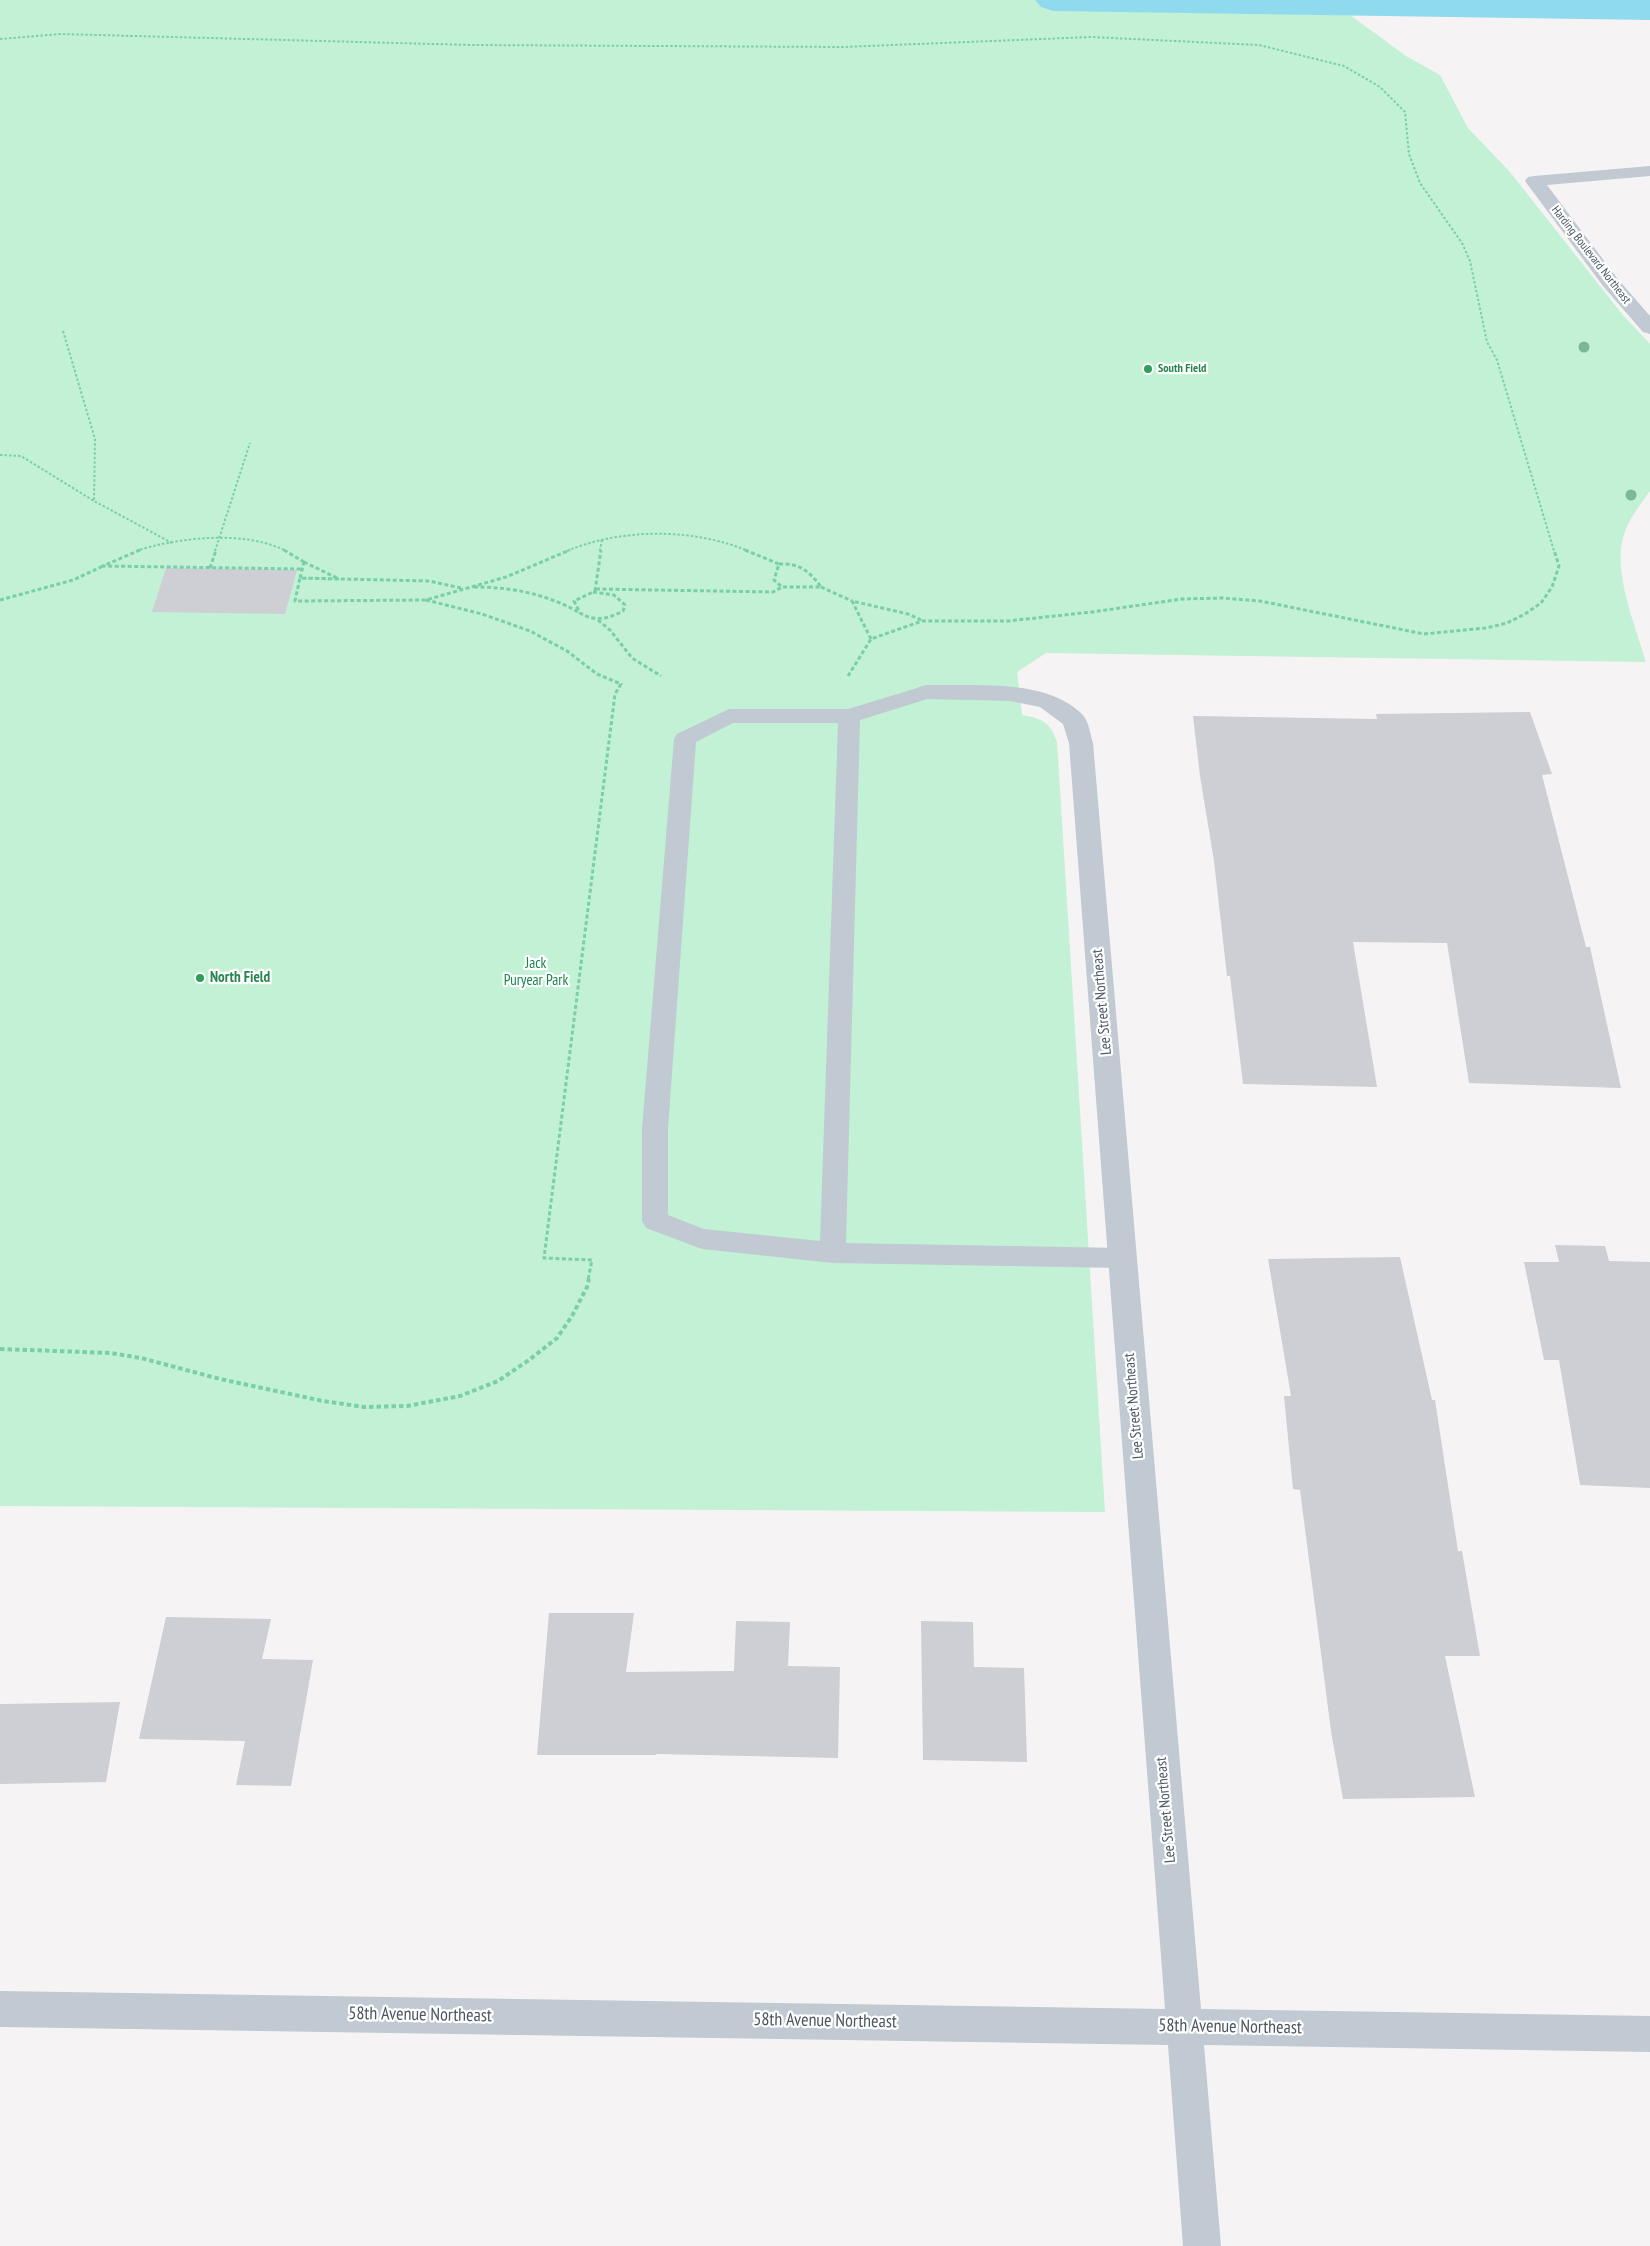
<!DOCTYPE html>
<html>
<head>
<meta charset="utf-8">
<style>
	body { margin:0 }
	canvas { display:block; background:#f5f3f3 }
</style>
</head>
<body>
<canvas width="1650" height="2246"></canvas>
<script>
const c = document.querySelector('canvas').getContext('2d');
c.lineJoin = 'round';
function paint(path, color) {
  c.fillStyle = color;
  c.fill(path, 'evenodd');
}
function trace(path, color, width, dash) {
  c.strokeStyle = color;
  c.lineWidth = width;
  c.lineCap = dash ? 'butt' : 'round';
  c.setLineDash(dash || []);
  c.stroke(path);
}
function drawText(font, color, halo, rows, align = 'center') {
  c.font = font + ' "PT Sans Narrow",sans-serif';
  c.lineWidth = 4.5;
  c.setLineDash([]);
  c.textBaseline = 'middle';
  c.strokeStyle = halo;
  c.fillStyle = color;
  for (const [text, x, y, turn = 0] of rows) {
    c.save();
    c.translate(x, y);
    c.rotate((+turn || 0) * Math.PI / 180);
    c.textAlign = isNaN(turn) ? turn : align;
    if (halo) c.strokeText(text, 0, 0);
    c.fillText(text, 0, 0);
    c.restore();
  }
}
const green = new Path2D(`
	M0,0H1053L1335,4L1406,56L1440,75L1468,128L1510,172L1622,314L1650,344V491C1640,505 1627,521 1623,538C1613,573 1636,628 1646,662L1046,653L1017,672L1022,715C1043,719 1050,722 1057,742L1105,1512L0,1506Z`);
const canal = new Path2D(`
	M1035,0H1650V20L1053,11L1041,7Z`);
const building = new Path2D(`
	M166,568L297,570L285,614L152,612Z
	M1530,712L1552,774L1542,775L1586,947H1590L1621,1088L1469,1083L1447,943L1353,942L1377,1087L1243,1084L1230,976H1227L1214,861L1200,776L1193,716L1377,719L1376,714Z
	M1555,1245L1605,1246L1609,1261L1650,1262V1488L1580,1485L1559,1360H1544L1524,1262H1559Z
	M1400,1257L1432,1400H1435L1458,1551H1462L1480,1656H1445L1475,1797L1343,1799L1331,1731L1300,1490L1293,1489L1284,1396H1291L1268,1259Z
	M549,1613H634L626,1672L734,1671L736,1621L790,1622L788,1666L840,1667L838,1758L656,1754V1755H537Z
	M166,1617L271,1619L262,1659L313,1660L291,1786L236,1785L245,1741L139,1739Z
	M921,1621L973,1622L974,1667L1024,1668L1027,1762L923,1760Z
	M120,1702L106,1782L0,1784V1704Z`);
const pathFar2 = new Path2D(`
	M0,39L60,34L471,45L843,47L1091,37L1259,45L1344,66L1380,87L1405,112L1409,154L1420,183L1462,243L1470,261L1487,342L1497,360L1554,551
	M63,331L95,439L94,501L172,543
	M0,455L21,456L94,501
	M136,551C179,537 246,530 286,551
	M215,551L250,443
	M567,551C621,528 694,528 748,551
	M600,551L602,539`);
const pathFar1 = new Path2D(`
	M140,550L103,566L302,569
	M284,550L304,562
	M745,550L779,564
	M304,562L339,579L300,578Z
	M779,564C800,563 809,571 821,587H782L774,580Z
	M210,568L216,550
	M474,587C512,587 547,594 580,613
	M821,587L852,601
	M461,588L429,581L300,578L295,601L426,600L506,577L570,550
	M596,589L773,592L782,587
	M595,591L601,550
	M593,592L614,595L625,605L623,611C608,619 595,622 580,613L574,601Z
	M0,600L73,580L103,566
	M426,600L482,614L530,631L567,651L597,674L621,684L615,694L544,1258L592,1260L588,1280
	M598,620L610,630L632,658L661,676
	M871,639L852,601L908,614L921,620
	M848,676L871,639L922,621H1008L1092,612L1182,599L1222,598L1260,601L1424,634L1486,628L1507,623L1525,614L1541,603L1552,587L1559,566L1554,550`);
const path = new Path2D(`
	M0,1349L111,1353L141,1358L220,1379L323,1401L364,1407L407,1406L460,1396L498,1381L529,1360L557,1338L572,1316L587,1287L589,1279`);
const service = new Path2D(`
	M927,685L934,687L938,692L934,697L860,720L846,1243L1122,1248L1131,1251L1135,1258L1131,1265L1122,1268L833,1263L702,1249L646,1228L642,1221V1129L674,739L677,734L729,709H848ZM733,723H838L820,1241L704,1229L668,1215V1129L696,742Z`);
const minor = new Path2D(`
	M1650,166V176L1547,185L1617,278L1650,316V334L1643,332L1603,286L1525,181L1528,177L1534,176Z
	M927,685C974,686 1046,678 1082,714C1089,721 1090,734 1093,743L1201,2009L1650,2016V2052L1204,2045L1221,2246H1183L1168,2045L0,2027V1991L1165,2009L1069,743L1063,724L1040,707L1010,701L927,699L919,697L915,692L919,687Z`);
const trees = [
	[1584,347],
	[1631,495]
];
const markers = [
	[1148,369,5,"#2e9e5b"],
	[200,978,5,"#2e9e5b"]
];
const farStreetnames = [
	["Harding Boulevard Northeast",1591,255,52]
];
const farLeisurenames = [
	["South Field",1158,369]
];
const parkNames = [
	["Jack",536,964],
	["Puryear Park",536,981]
];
const leisureNames = [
	["North Field",210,978]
];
const streetNames = [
	["Lee Street Northeast",1102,1002,-95],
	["Lee Street Northeast",1134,1406,-95],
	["Lee Street Northeast",1166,1810,-95]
];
const nearStreetnames = [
	["58th Avenue Northeast",420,2015,1],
	["58th Avenue Northeast",825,2021,1],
	["58th Avenue Northeast",1230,2027,1]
];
paint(green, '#c3f1d5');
paint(canal, '#90daee');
paint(building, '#cdcfd5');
trace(pathFar2, '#7ad0a6', 2, [2.5, 2]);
trace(pathFar1, '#7ad0a6', 3, [4, 2.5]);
trace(path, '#7ad0a6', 4, [4.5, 3]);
paint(service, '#c1cad2');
paint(minor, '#c1cad2');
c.fillStyle = '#7bb799';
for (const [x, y] of trees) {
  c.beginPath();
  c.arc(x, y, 5.5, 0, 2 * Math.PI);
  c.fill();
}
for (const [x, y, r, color] of markers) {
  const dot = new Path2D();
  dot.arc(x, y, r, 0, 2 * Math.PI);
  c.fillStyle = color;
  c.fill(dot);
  trace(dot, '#fff', 2);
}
drawText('12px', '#4a5661', '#fff', farStreetnames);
drawText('bold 12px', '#27864d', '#fff', farLeisurenames, 'left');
drawText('15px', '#17864f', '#fff', parkNames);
drawText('bold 15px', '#27864d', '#fff', leisureNames, 'left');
drawText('15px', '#4a5661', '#fff', streetNames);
drawText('18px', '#4a5661', '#fff', nearStreetnames);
</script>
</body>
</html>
